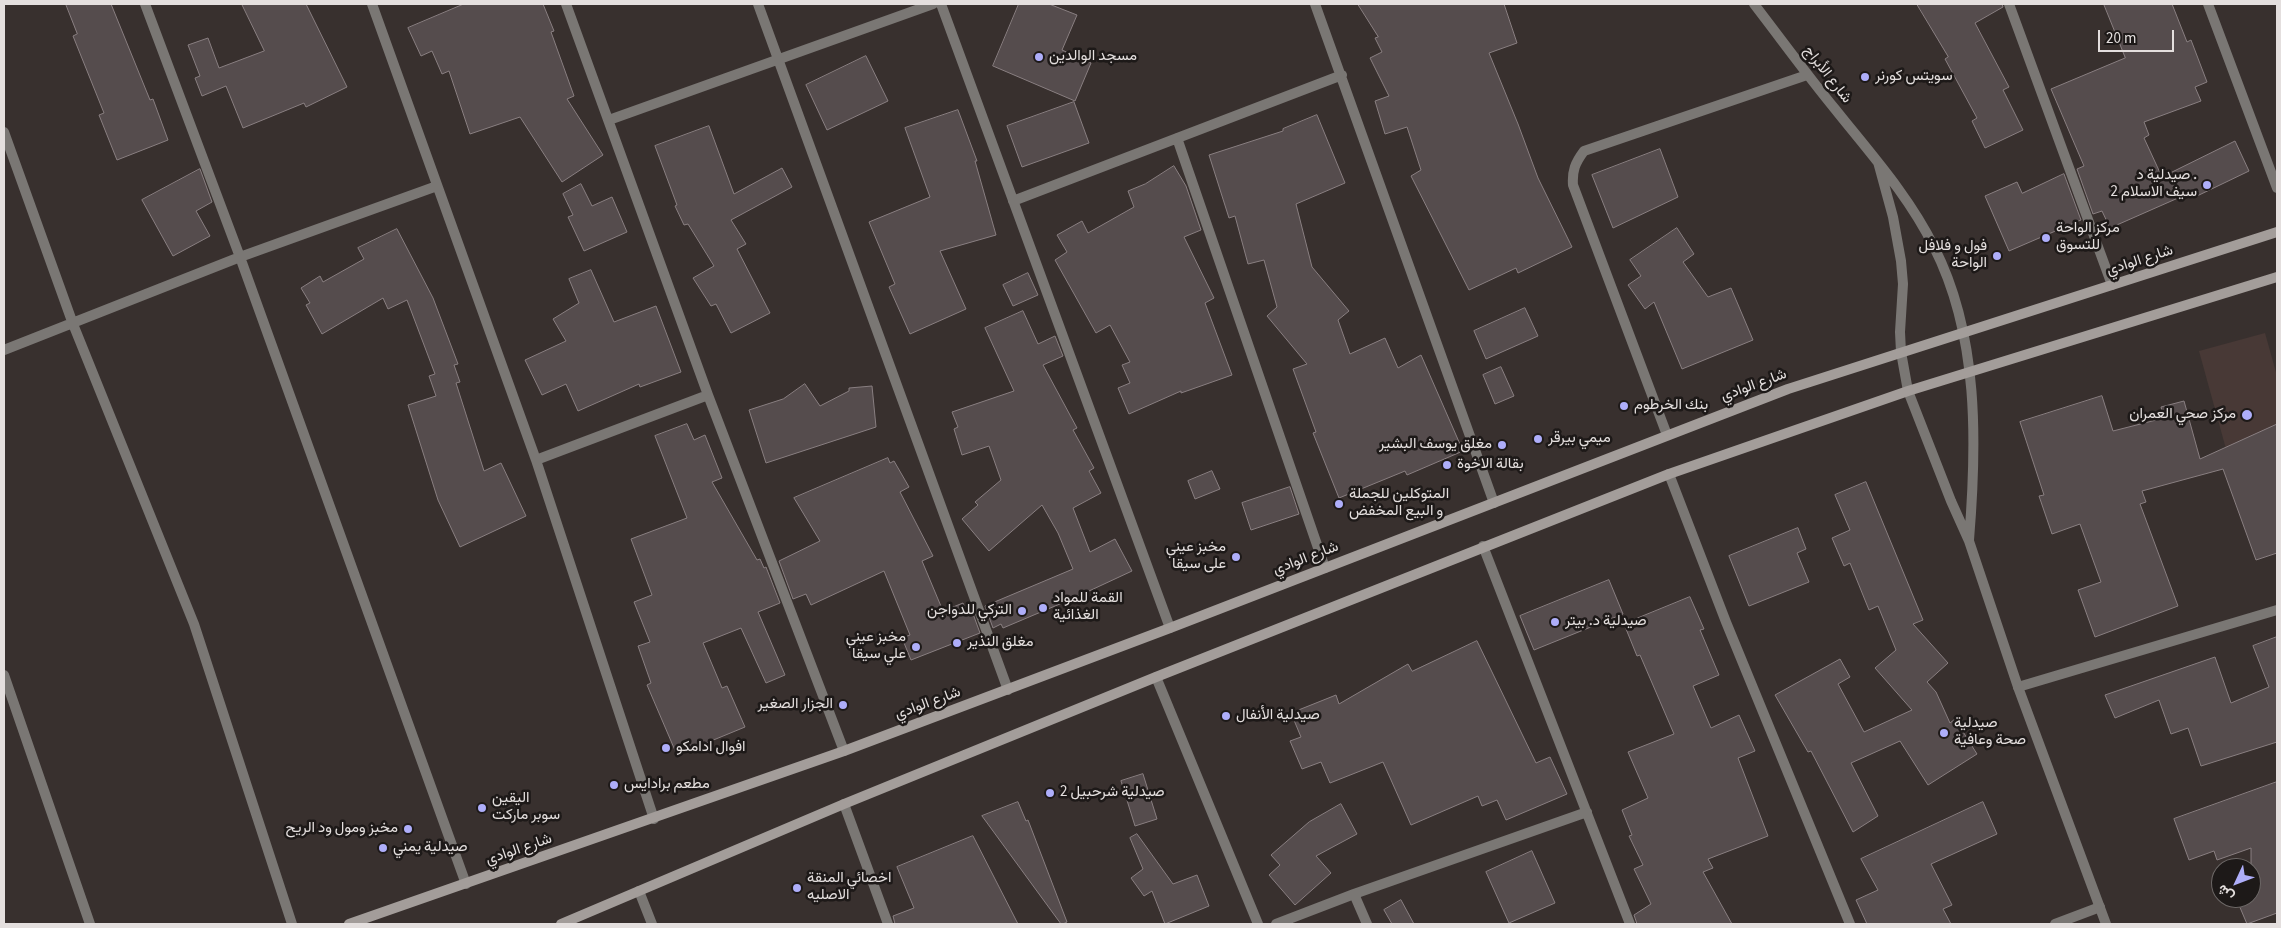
<!DOCTYPE html>
<html>
<head>
<meta charset="utf-8">
<style>
	body { margin:0 }
	#map { position:relative; width:2281px; height:928px; overflow:hidden; background:#38302e; font-family:"Source Sans 3",Vazirmatn,sans-serif }
	canvas { display:block }
	.frame { position:absolute; inset:0; border:5px solid #e4dfde; pointer-events:none }
	.north { position:absolute; left:2211px; top:858px; width:50px; height:50px; box-sizing:border-box; background:#1d1918; border:1px solid #6d6867; border-radius:50%; rotate:227deg; font-size:14px; font-weight:700; line-height:20px; text-align:center; color:#e4dfde }
	.north::after { content:''; display:block; margin:auto; width:18px; height:22px; background:#aeaefa; clip-path:polygon(50% 0,100% 100%,50% 72%,0 100%) }
	.scale { position:absolute; left:2098px; top:30px; width:76px; height:22px; box-sizing:border-box; border:2px solid #e4dfde; border-top:0; padding-left:6px; font-size:15px; line-height:18px; white-space:nowrap; color:#e4dfde; -webkit-text-stroke:4px #1d1918; paint-order:stroke }
</style>
</head>
<body>
<div id="map">
<canvas width="2281" height="928"></canvas>
<div class="frame"></div>
<div class="north">ش</div>
<div class="scale">20 m</div>
</div>
<script>
const c = document.querySelector('canvas').getContext('2d');
c.lineJoin = 'round';
function paint(path, color) { c.fillStyle = color; c.fill(path, 'evenodd'); }
function strokePath(path, color, width, dash) { c.strokeStyle = color; c.lineWidth = width; c.lineCap = dash ? 'butt' : 'round'; c.setLineDash(dash || []); c.stroke(path); }
function label(font, color, halo, rows, align = 'center') {
  c.font = font + ' "Source Sans 3",Vazirmatn,sans-serif'; c.lineWidth = 5; c.setLineDash([]); c.textBaseline = 'middle'; c.strokeStyle = halo; c.fillStyle = color; for (const [text, x, y, turn = 0] of rows) {
    c.save(); c.translate(x, y); c.rotate((+turn || 0) * Math.PI / 180); c.textAlign = isNaN(turn) ? turn : align; if (halo) c.strokeText(text, 0, 0); c.fillText(text, 0, 0); c.restore();
  }
}
const built = new Path2D(`
	M 2265,333 L 2277,376 L 2277,454 L 2231,467 L 2199,351 Z`);
const building = new Path2D(`
	M 66,4 L 111,4 L 150,100 L 153,99 L 168,140 L 117,160 L 99,115 L 104,113 L 73,36 L 77,34 Z
	M 242,4 L 306,4 L 347,87 L 306,107 L 304,103 L 243,128 L 226,86 L 202,96 L 195,78 L 200,76 L 188,45 L 208,38 L 219,68 L 264,51 Z
	M 464,4 L 543,4 L 554,31 L 551,32 L 574,96 L 567,99 L 603,155 L 562,182 L 520,117 L 470,134 L 449,71 L 442,74 L 432,51 L 421,56 L 408,28 Z
	M 1019,4 L 1049,4 L 1077,15 L 1062,50 L 1091,63 L 1075,101 L 993,66 Z
	M 1358,4 L 1504,4 L 1517,43 L 1489,53 L 1518,124 L 1538,178 L 1572,247 L 1518,273 L 1516,268 L 1469,290 L 1411,176 L 1421,170 L 1407,127 L 1385,134 L 1375,101 L 1389,96 L 1370,58 L 1382,52 L 1375,38 L 1378,37 Z
	M 1917,4 L 2002,4 L 2003,7 L 1975,23 L 2009,87 L 2003,90 L 2023,130 L 1985,148 L 1972,121 L 1977,118 L 1945,59 L 1948,57 Z
	M 2104,4 L 2172,4 L 2187,42 L 2191,40 L 2207,82 L 2195,87 L 2201,101 L 2144,122 L 2149,135 L 2144,138 L 2162,177 L 2235,141 L 2249,171 L 2197,196 L 2194,191 L 2110,228 L 2102,211 L 2093,214 L 2077,169 L 2084,166 L 2051,89 L 2125,58 Z
	M 866,56 L 888,101 L 827,130 L 806,85 Z
	M 1074,102 L 1089,143 L 1022,167 L 1007,126 Z
	M 958,110 L 977,161 L 975,161 L 996,235 L 940,251 L 966,309 L 910,334 L 889,287 L 895,284 L 869,222 L 930,197 L 905,128 Z
	M 1317,115 L 1345,183 L 1296,204 L 1312,267 L 1349,311 L 1338,320 L 1350,354 L 1385,338 L 1398,368 L 1421,355 L 1463,451 L 1407,475 L 1405,471 L 1339,498 L 1313,433 L 1316,432 L 1293,369 L 1307,364 L 1267,316 L 1277,307 L 1264,260 L 1248,264 L 1235,216 L 1229,218 L 1209,155 L 1283,131 L 1283,129 Z
	M 709,126 L 734,194 L 782,168 L 792,187 L 731,220 L 746,244 L 737,249 L 770,313 L 731,333 L 716,304 L 711,306 L 693,278 L 714,266 L 688,224 L 684,225 L 675,206 L 677,205 L 655,146 Z
	M 1660,149 L 1678,197 L 1613,228 L 1592,175 Z
	M 1174,166 L 1186,186 L 1201,230 L 1184,237 L 1214,298 L 1205,303 L 1232,375 L 1181,393 L 1181,391 L 1129,414 L 1118,388 L 1130,383 L 1122,365 L 1130,362 L 1110,325 L 1096,333 L 1055,260 L 1067,252 L 1057,235 L 1082,221 L 1088,233 L 1134,207 L 1128,191 L 1145,184 Z
	M 200,169 L 212,202 L 196,211 L 210,236 L 173,256 L 142,200 Z
	M 2064,174 L 2081,220 L 2009,251 L 1985,196 L 2017,182 L 2022,193 Z
	M 581,184 L 592,206 L 612,197 L 627,232 L 584,251 L 568,217 L 573,215 L 563,194 Z
	M 1677,228 L 1694,254 L 1683,262 L 1708,297 L 1731,288 L 1753,340 L 1682,369 L 1654,302 L 1645,309 L 1628,285 L 1641,276 L 1630,260 Z
	M 397,229 L 433,298 L 458,364 L 454,365 L 460,382 L 456,383 L 484,471 L 501,463 L 526,516 L 460,547 L 438,500 L 408,405 L 436,396 L 429,376 L 435,374 L 407,300 L 388,309 L 383,298 L 322,334 L 306,305 L 310,303 L 301,288 L 320,276 L 323,282 L 364,259 L 358,248 Z
	M 591,270 L 614,322 L 656,306 L 681,372 L 640,387 L 639,384 L 578,411 L 566,384 L 542,395 L 525,360 L 566,341 L 553,319 L 579,303 L 569,279 Z
	M 1028,273 L 1038,295 L 1013,306 L 1003,285 Z
	M 1525,308 L 1538,336 L 1486,359 L 1474,331 Z
	M 1023,311 L 1038,344 L 1055,336 L 1063,356 L 1043,365 L 1077,428 L 1073,430 L 1094,468 L 1089,471 L 1101,493 L 1073,508 L 1090,552 L 1115,539 L 1132,571 L 1074,598 L 1003,628 L 1001,624 L 993,628 L 985,606 L 1073,569 L 1058,533 L 1042,505 L 989,551 L 962,519 L 978,505 L 975,502 L 1001,480 L 989,446 L 962,455 L 954,429 L 958,427 L 952,412 L 1014,391 L 985,328 Z
	M 1501,367 L 1514,396 L 1495,404 L 1483,375 Z
	M 805,384 L 820,406 L 849,391 L 849,388 L 872,386 L 876,427 L 766,463 L 749,410 L 783,399 Z
	M 2102,396 L 2113,431 L 2164,418 L 2161,407 L 2184,401 L 2200,459 L 2277,424 L 2277,553 L 2256,560 L 2223,469 L 2142,491 L 2146,502 L 2140,504 L 2178,606 L 2095,637 L 2078,590 L 2101,582 L 2080,524 L 2052,534 L 2039,496 L 2044,495 L 2020,422 Z
	M 687,424 L 694,440 L 705,435 L 722,478 L 712,482 L 757,560 L 760,559 L 764,568 L 766,567 L 780,603 L 758,612 L 785,675 L 766,683 L 741,628 L 703,643 L 722,688 L 727,686 L 745,727 L 677,755 L 647,685 L 651,683 L 638,646 L 650,642 L 634,602 L 652,595 L 631,539 L 687,518 L 655,436 Z
	M 888,458 L 890,463 L 894,461 L 909,487 L 900,492 L 933,556 L 922,561 L 943,611 L 963,603 L 967,613 L 972,611 L 980,633 L 911,660 L 902,638 L 910,635 L 884,571 L 811,605 L 806,594 L 793,599 L 779,561 L 820,541 L 794,498 Z
	M 1212,471 L 1220,489 L 1195,499 L 1188,481 Z
	M 1866,482 L 1923,620 L 1913,624 L 1948,663 L 1927,682 L 1936,692 L 1950,723 L 1955,719 L 1977,754 L 1928,785 L 1900,741 L 1851,763 L 1878,816 L 1853,832 L 1811,751 L 1808,752 L 1775,695 L 1840,659 L 1850,677 L 1838,684 L 1864,732 L 1912,710 L 1875,668 L 1896,650 L 1878,606 L 1869,610 L 1850,563 L 1844,566 L 1832,538 L 1850,530 L 1835,495 Z
	M 1290,487 L 1299,514 L 1251,530 L 1242,503 Z
	M 1798,528 L 1806,549 L 1797,553 L 1809,582 L 1749,606 L 1729,556 Z
	M 1609,580 L 1623,614 L 1534,650 L 1520,616 Z
	M 1690,597 L 1704,629 L 1700,630 L 1719,675 L 1693,686 L 1711,728 L 1739,715 L 1755,751 L 1738,758 L 1768,836 L 1708,859 L 1713,868 L 1703,872 L 1732,924 L 1637,924 L 1634,915 L 1651,904 L 1634,869 L 1643,865 L 1629,836 L 1632,835 L 1622,810 L 1648,798 L 1628,752 L 1674,734 L 1640,655 L 1637,656 L 1624,624 Z
	M 2277,637 L 2277,742 L 2201,766 L 2188,728 L 2171,734 L 2159,700 L 2115,718 L 2105,695 L 2215,657 L 2231,703 L 2269,687 L 2253,646 Z
	M 1477,641 L 1536,763 L 1550,757 L 1567,794 L 1506,820 L 1497,800 L 1482,806 L 1478,796 L 1411,825 L 1383,762 L 1330,783 L 1321,762 L 1302,769 L 1290,741 L 1301,737 L 1291,713 L 1336,695 L 1339,704 L 1408,664 L 1412,671 Z
	M 1143,774 L 1157,819 L 1135,826 L 1121,781 Z
	M 2277,782 L 2277,913 L 2247,924 L 2236,898 L 2251,898 L 2251,848 L 2217,860 L 2214,851 L 2189,860 L 2174,819 Z
	M 1018,802 L 1026,821 L 1028,820 L 1067,922 L 1063,924 L 1061,924 L 982,816 Z
	M 1983,802 L 1997,834 L 1931,864 L 1952,905 L 1943,909 L 1951,924 L 1867,924 L 1856,900 L 1878,890 L 1861,859 Z
	M 1341,804 L 1357,834 L 1316,856 L 1331,873 L 1295,905 L 1269,875 L 1280,865 L 1271,855 L 1309,822 Z
	M 1137,834 L 1173,884 L 1197,875 L 1209,906 L 1165,924 L 1152,891 L 1144,896 L 1131,878 L 1143,869 L 1130,838 Z
	M 973,836 L 1018,924 L 895,924 L 893,916 L 914,908 L 897,867 Z
	M 1532,851 L 1555,903 L 1509,923 L 1486,872 Z
	M 1401,900 L 1414,924 L 1392,924 L 1384,910 Z`);
const minor = new Path2D(`
	M 145,4 L 240,257 L 466,884
	M 372,4 L 536,460 L 654,819
	M 566,4 L 708,395 L 844,751
	M 758,4 L 1008,690
	M 941,4 L 1170,628
	M 1315,4 L 1494,503
	M 2009,4 L 2112,285
	M 2208,4 L 2277,188
	M 609,120 L 933,4
	M 4,132 L 73,324 L 194,624 L 292,924
	M 1177,138 L 1325,568
	M 1013,201 L 1342,75
	M 4,350 L 240,257 L 437,186
	M 1667,435 L 1573,185 C 1572,171 1575,163 1584,151 L 1807,75
	M 536,460 L 708,395
	M 1669,474 L 1726,622 L 1850,924
	M 1483,546 L 1630,924
	M 4,675 L 90,924
	M 1156,677 L 1258,924
	M 2018,687 L 2277,610
	M 844,804 L 888,924
	M 639,891 L 652,924
	M 1354,894 L 1367,924
	M 1276,924 L 1354,894 L 1587,812
	M 2055,924 L 2100,907`);
const tertiary = new Path2D(`
	M 1754,4 C 1781,39 1807,75 1835,109 C 1870,153 1909,196 1934,247 C 1979,335 1977,443 1969,540
	M 1878,162 L 1893,217 L 1901,261 L 1903,284 L 1900,332 L 1901,352 L 1908,391 L 1951,501 L 1969,541 L 2018,687 L 2106,924`);
const secondary = new Path2D(`
	M 349,924 L 844,751 L 1170,628 L 1788,389 L 2277,232
	M 561,924 L 844,804 L 1156,677 L 1669,474 L 1908,391 L 2277,277`);
const markers = [
	[1039,57,5,"#aeaefa"],
	[1865,77,5,"#aeaefa"],
	[2207,185,5,"#aeaefa"],
	[2046,238,5,"#aeaefa"],
	[1997,256,5,"#aeaefa"],
	[1624,406,5,"#aeaefa"],
	[2247,415,6,"#aeaefa"],
	[1538,439,5,"#aeaefa"],
	[1502,445,5,"#aeaefa"],
	[1447,465,5,"#aeaefa"],
	[1339,504,5,"#aeaefa"],
	[1236,557,5,"#aeaefa"],
	[1043,608,5,"#aeaefa"],
	[1022,611,5,"#aeaefa"],
	[1555,622,5,"#aeaefa"],
	[957,643,5,"#aeaefa"],
	[916,647,5,"#aeaefa"],
	[843,705,5,"#aeaefa"],
	[1226,716,5,"#aeaefa"],
	[1944,733,5,"#aeaefa"],
	[666,748,5,"#aeaefa"],
	[614,785,5,"#aeaefa"],
	[1050,793,5,"#aeaefa"],
	[482,808,5,"#aeaefa"],
	[408,829,5,"#aeaefa"],
	[383,848,5,"#aeaefa"],
	[797,888,5,"#aeaefa"]
];
const poiNames = [
	["مسجد الوالدين",1049,57],
	["سويتس كورنر",1875,77],
	["صيدلية د .",2197,176,"right"],
	["سيف الاسلام 2",2197,193,"right"],
	["مركز الواحة",2056,229],
	["للتسوق",2056,246],
	["فول و فلافل",1987,247,"right"],
	["الواحة",1987,264,"right"],
	["بنك الخرطوم",1634,406],
	["مركز صحي العمران",2236,415,"right"],
	["ميمي بيرقر",1548,439],
	["مغلق يوسف البشير",1492,445,"right"],
	["بقالة الاخوة",1457,465],
	["المتوكلين للجملة",1349,495],
	["و البيع المخفض",1349,512],
	["مخبز عيني",1226,548,"right"],
	["على سيقا",1226,565,"right"],
	["القمة للمواد",1053,599],
	["الغذائية",1053,616],
	["التركي للدواجن",1012,611,"right"],
	["صيدلية د. بيتر",1565,622],
	["مخبز عيني",906,638,"right"],
	["علي سيقا",906,655,"right"],
	["مغلق النذير",967,643],
	["الجزار الصغير",833,705,"right"],
	["صيدلية الأنفال",1236,716],
	["صيدلية",1954,724],
	["صحة وعافية",1954,741],
	["افوال ادامكو",676,748],
	["مطعم برادايس",624,785],
	["صيدلية شرحبيل 2",1060,793],
	["اليقين",492,799],
	["سوبر ماركت",492,816],
	["مخبز ومول ود الريح",398,829,"right"],
	["صيدلية يمني",393,848],
	["اخصائي المنقة",807,879],
	["الاصليه",807,896]
];
const streetNames = [
	["شارع الأبراج",1827,75,52],
	["شارع الوادي",2140,261,-18],
	["شارع الوادي",1754,386,-20],
	["شارع الوادي",1306,559,-21],
	["شارع الوادي",928,704,-20],
	["شارع الوادي",519,850,-19]
];
paint(built, '#483936');
paint(building, '#554c4d');
strokePath(building, '#897f81', 1);
strokePath(minor, '#7a7774', 10);
strokePath(tertiary, '#7a7774', 10);
strokePath(secondary, '#a39d9a', 10);
for (const [x, y, r, color] of markers) { const dot = new Path2D(); dot.arc(x, y, r, 0, 2 * Math.PI); c.fillStyle = color; c.fill(dot); strokePath(dot, '#1d1918', 2); }
label('15px', '#e4dfde', '#1d1918', poiNames, 'left');
label('15px', '#e4dfde', '#1d1918', streetNames);
</script>
</body>
</html>
